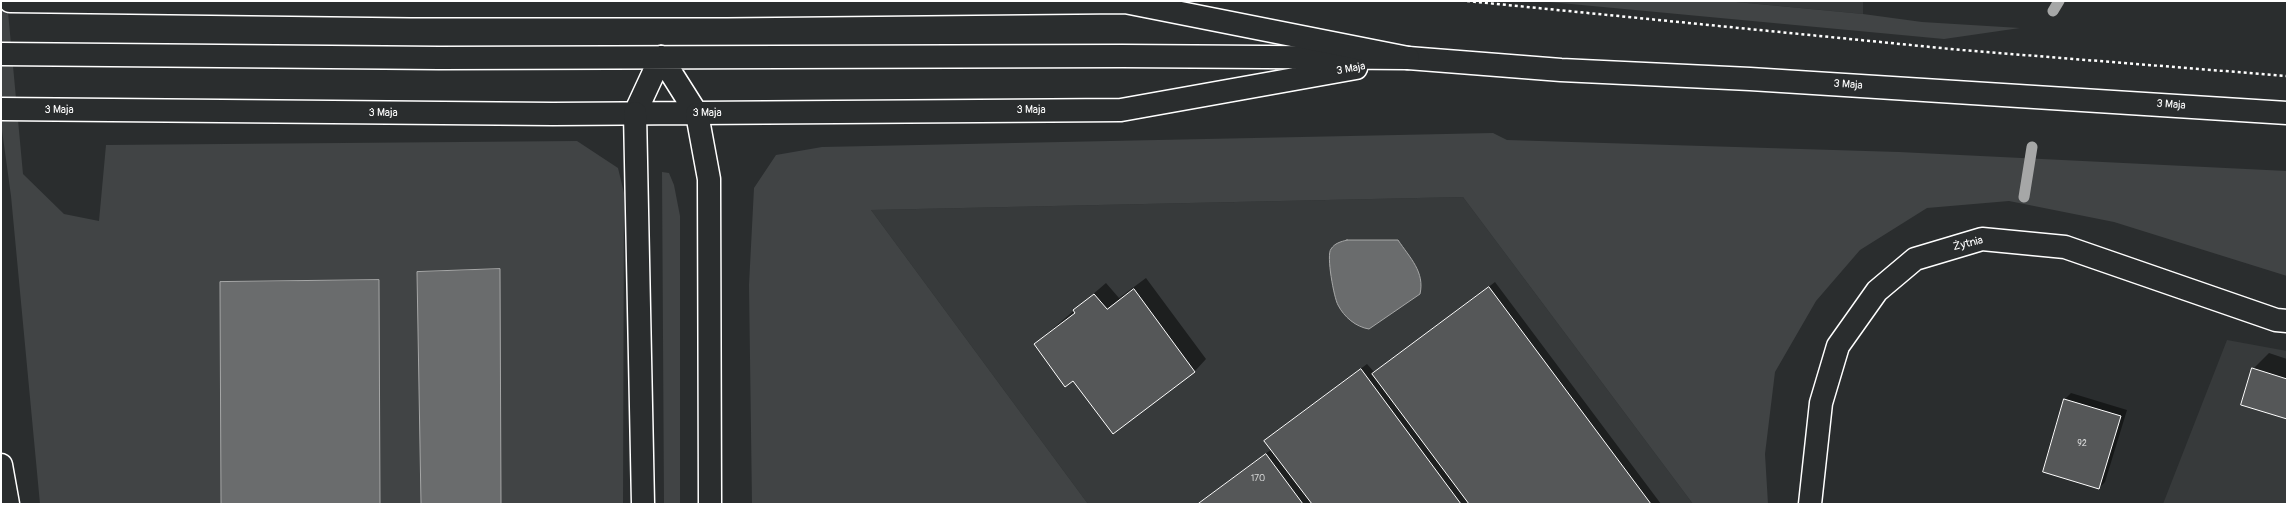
<!DOCTYPE html>
<html>
<head>
<meta charset="utf-8">
<style>
	body { margin:0 }
	#map { position:relative; width:2288px; height:505px; overflow:hidden; background:#2a2d2e; font-family:Pangolin,sans-serif }
	canvas { display:block }
	.frame { position:absolute; inset:0; border:2px solid #fff; pointer-events:none }
</style>
</head>
<body>
<div id="map">
<canvas width="2288" height="505"></canvas>
<div class="frame"></div>
</div>
<script>
const c = document.querySelector('canvas').getContext('2d');
c.lineJoin = 'round';
function paint(path, color) { c.fillStyle = color; c.fill(path, 'evenodd'); }
function strokePath(path, color, width, dash) { c.strokeStyle = color; c.lineWidth = width; c.lineCap = dash ? 'butt' : 'round'; c.setLineDash(dash || []); c.stroke(path); }
function label(font, color, halo, rows, align = 'center') {
  c.font = font + ' Pangolin,sans-serif'; c.lineWidth = 4; c.setLineDash([]); c.textBaseline = 'middle'; c.strokeStyle = halo; c.fillStyle = color; for (const [text, x, y, turn = 0] of rows) {
    c.save(); c.translate(x, y); c.rotate((+turn || 0) * Math.PI / 180); c.textAlign = isNaN(turn) ? turn : align; if (halo) c.strokeText(text, 0, 0); c.fillText(text, 0, 0); c.restore();
  }
}
const built = new Path2D(`
	M 1726,1 L 1863,1 L 1863,14 Z
	M 1463,197 L 1693,504 L 1088,504 L 871,210 Z
	M 2227,340 L 2287,351 L 2287,504 L 2163,504 Z`);
const green = new Path2D(`
	M 1,1 L 7,1 L 23,174 L 64,214 L 99,221 L 106,145 L 577,141 L 618,168 L 624,193 L 623,504 L 501,504 L 499,269 L 417,273 L 421,504 L 380,504 L 378,280 L 220,282 L 221,504 L 40,504 L 11,196 L 1,123 Z
	M 1539,1 L 1726,1 L 1863,14 L 1922,22 L 2020,28 L 1944,39 Z
	M 1493,133 L 1507,140 L 1899,152 L 2287,171 L 2287,276 L 2114,222 L 2009,201 L 1927,208 L 1860,250 L 1816,301 L 1775,372 L 1765,454 L 1768,504 L 1693,504 L 1463,197 L 871,210 L 1088,504 L 752,504 L 749,285 L 754,188 L 776,155 L 822,147 Z
	M 662,172 L 669,173 L 674,185 L 680,216 L 680,504 L 664,504 Z`);
const water = new Path2D(`
	M 1347,240 L 1398,240 C 1410,258 1425,272 1420,294 L 1369,329 C 1356,327 1344,317 1338,305 C 1334,298 1326,255 1331,249 C 1335,243 1340,242 1347,240 Z
	M 500,269 L 501,504 L 421,504 L 417,272 Z
	M 379,280 L 380,504 L 221,504 L 220,282 Z`);
const shadow = new Path2D(`
	M 1146,278 L 1206,359 L 1195,371 L 1113,433 L 1073,379 L 1035,344 L 1106,283 L 1119,298 Z
	M 1495,282 L 1661,504 L 1197,504 L 1272,449 L 1266,441 L 1272,435 L 1367,364 L 1375,373 Z
	M 2269,353 L 2287,359 L 2287,418 L 2253,369 Z
	M 2071,393 L 2127,410 L 2105,482 L 2099,488 L 2065,399 Z`);
const stream = new Path2D(`
	M 2053,11 L 2059,1
	M 2024,197 L 2032,147`);
const building = new Path2D(`
	M 1489,287 L 1651,504 L 1469,504 L 1372,374 Z
	M 1134,289 L 1195,372 L 1113,434 L 1073,381 L 1065,387 L 1034,344 L 1075,313 L 1073,310 L 1094,294 L 1107,309 Z
	M 2252,368 L 2287,379 L 2287,419 L 2241,405 Z
	M 1361,369 L 1461,504 L 1312,504 L 1264,441 Z
	M 2064,399 L 2121,416 L 2099,489 L 2043,472 Z
	M 1266,454 L 1303,504 L 1198,504 Z`);
const path = new Path2D(`
	M 1467,1 L 1961,50 L 2287,76`);
const minor = new Path2D(`
	M 1810,504 L 1821,403 L 1838,346 L 1877,291 L 1915,259 L 1982,239 L 2065,247 L 2276,320 L 2287,321`);
const major = new Path2D(`
	M 1,54 L 439,58 L 1122,56 L 1408,58 L 1561,70 L 1750,79 L 2287,113
	M 661,57 L 697,114
	M 1,109 L 553,114 L 1121,110 L 1356,68
	M 635,113 L 661,57`);
const highway = new Path2D(`
	M 10,1 L 411,6 L 727,6 L 1125,2 L 1408,58
	M 635,113 L 643,504
	M 697,114 L 709,179 L 710,504
	M 1,465 L 8,504`);
const numberNames = [
	["92",2082,444],
	["170",1258,479]
];
const streetNames = [
	["3 Maja",1351,69,-10],
	["3 Maja",1848,85,4],
	["3 Maja",2171,105,4],
	["3 Maja",59,110],
	["3 Maja",1031,110],
	["3 Maja",383,113],
	["3 Maja",707,113],
	["Żytnia",1968,244,-14]
];
paint(built, '#373a3b');
paint(green, '#414445');
paint(water, '#6a6c6d');
strokePath(water, '#a6a7a7', 1);
paint(shadow, '#0007');
strokePath(stream, '#a6a7a7', 11);
paint(building, '#555758');
strokePath(building, '#fff', 1);
strokePath(minor, '#fff', 25);
strokePath(major, '#fff', 25);
strokePath(highway, '#fff', 25);
strokePath(path, '#fff', 2.5, [3, 3]);
strokePath(minor, '#2a2d2e', 22);
strokePath(major, '#2a2d2e', 22);
strokePath(highway, '#2a2d2e', 22);
label('9px', '#d4d5d5', null, numberNames);
label('11px', '#fff', '#2a2d2e', streetNames);
</script>
</body>
</html>
